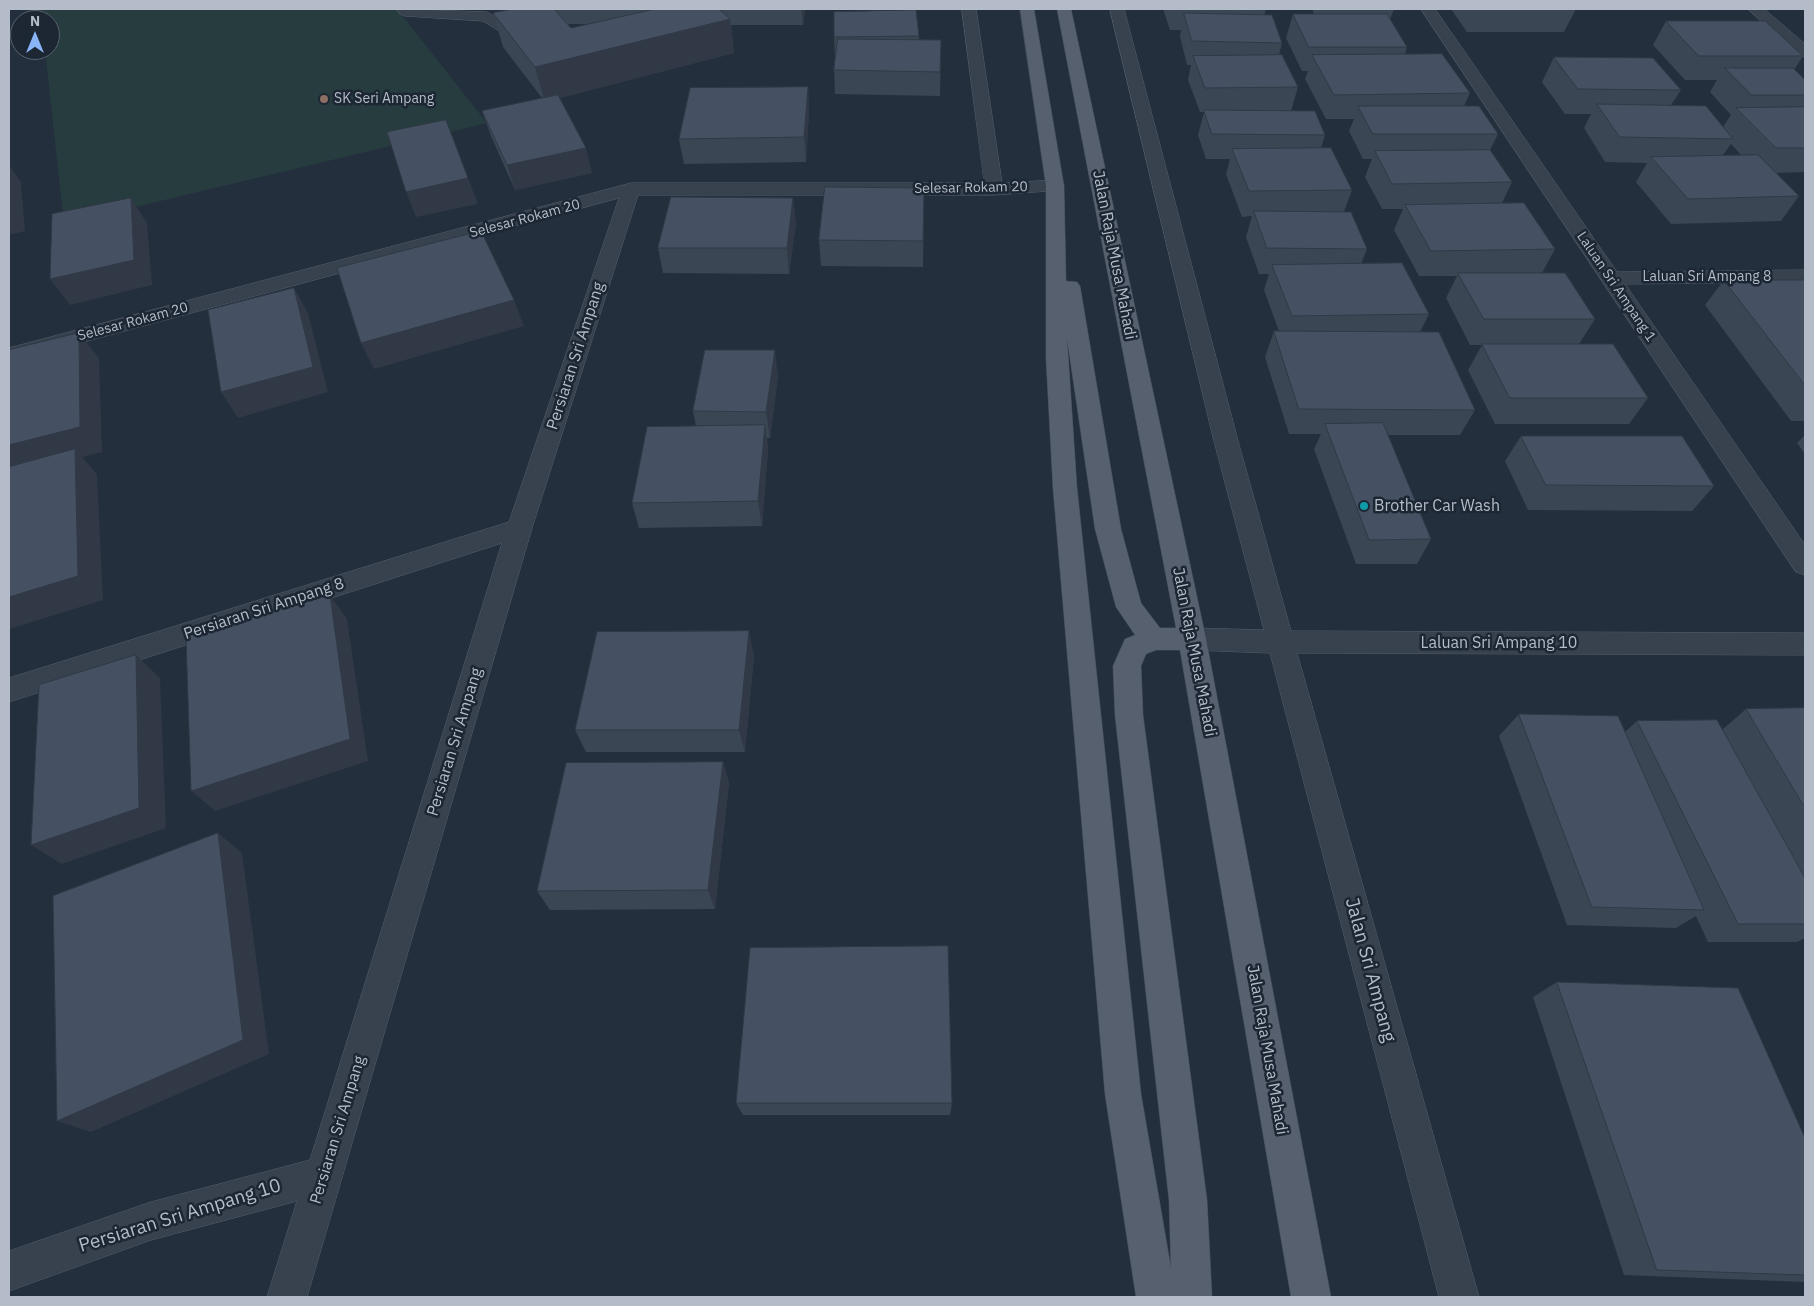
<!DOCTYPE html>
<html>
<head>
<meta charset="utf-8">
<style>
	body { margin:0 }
	#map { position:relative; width:1814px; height:1306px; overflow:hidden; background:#242f3e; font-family:"IBM Plex Sans",sans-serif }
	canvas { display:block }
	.frame { position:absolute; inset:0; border:10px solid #b4bcc9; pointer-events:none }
	.north { position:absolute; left:10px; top:10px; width:50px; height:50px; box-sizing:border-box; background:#1d2633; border:1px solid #59626f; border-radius:50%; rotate:0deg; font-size:14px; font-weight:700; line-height:20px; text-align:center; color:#b4bcc9 }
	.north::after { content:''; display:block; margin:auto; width:18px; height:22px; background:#8ab4f8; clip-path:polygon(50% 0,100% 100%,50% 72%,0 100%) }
</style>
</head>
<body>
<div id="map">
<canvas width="1814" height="1306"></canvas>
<div class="frame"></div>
<div class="north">N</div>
</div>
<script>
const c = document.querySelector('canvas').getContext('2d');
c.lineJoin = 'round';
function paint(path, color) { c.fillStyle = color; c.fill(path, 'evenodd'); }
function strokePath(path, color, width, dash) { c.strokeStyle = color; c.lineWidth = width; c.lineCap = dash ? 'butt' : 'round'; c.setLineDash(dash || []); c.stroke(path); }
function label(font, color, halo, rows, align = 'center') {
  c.font = font + ' "IBM Plex Sans",sans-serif'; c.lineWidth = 5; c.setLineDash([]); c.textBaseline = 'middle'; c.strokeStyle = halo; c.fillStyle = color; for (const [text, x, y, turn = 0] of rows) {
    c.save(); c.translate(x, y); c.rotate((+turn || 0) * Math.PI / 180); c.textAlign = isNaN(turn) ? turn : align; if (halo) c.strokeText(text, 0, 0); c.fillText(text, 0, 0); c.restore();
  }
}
const green = new Path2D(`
	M 40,9 L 397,9 L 487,123 L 64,224 L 45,50 L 50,50 L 50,20 L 41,20 Z`);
const minor = new Path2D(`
	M 397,9 L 487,12 L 512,27 L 529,27 L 537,32 L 529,37 L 509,37 L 483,21 L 405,16 L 400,14 Z
	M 962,9 L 976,9 L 1002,183 L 1055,180 L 1062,182 L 1064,186 L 1062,190 L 994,195 L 638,195 L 532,528 L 307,1297 L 267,1297 L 297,1201 L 151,1240 L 9,1291 L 9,1251 L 151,1202 L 310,1160 L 502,543 L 9,702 L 9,678 L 509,522 L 619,198 L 9,362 L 9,348 L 631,183 L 984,183 Z
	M 1110,9 L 1124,9 L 1238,441 L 1291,631 L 1805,633 L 1805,655 L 1297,653 L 1479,1297 L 1439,1297 L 1270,653 L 1192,650 L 1182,647 L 1178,639 L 1182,631 L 1192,628 L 1264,630 L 1214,441 Z
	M 1421,9 L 1435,9 L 1617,272 L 1805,270 L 1805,282 L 1625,284 L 1805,545 L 1805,575 L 1796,572 Z
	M 1748,9 L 1764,9 L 1805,44 L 1805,57 L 1799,55 Z`);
const major = new Path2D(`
	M 1020,9 L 1034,9 L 1064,186 L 1066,281 L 1077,282 L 1080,286 L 1121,529 L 1141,603 L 1160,628 L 1176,628 L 1057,9 L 1071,9 L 1206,639 L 1331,1297 L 1291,1297 L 1180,650 L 1156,650 L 1146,654 L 1141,666 L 1143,715 L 1207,1200 L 1212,1297 L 1136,1297 L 1105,1094 L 1053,488 L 1046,358 L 1046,186 ZM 1067,338 L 1095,529 L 1116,607 L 1135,635 L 1125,639 L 1113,666 L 1115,715 L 1169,1200 L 1171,1268 L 1141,1094 L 1077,488 Z`);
const wall = new Path2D(`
	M 513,9 L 805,9 L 803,25 L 731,25 L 734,53 L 559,98 L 592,173 L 515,190 L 491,136 L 482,111 L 542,98 L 503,47 L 493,13 ZM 568,24 L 589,24 L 571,28 Z
	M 1163,9 L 1266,9 L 1264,15 L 1282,43 L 1279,55 L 1298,87 L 1291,111 L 1325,135 L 1321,148 L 1352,190 L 1344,212 L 1367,249 L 1361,264 L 1429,314 L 1420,332 L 1475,410 L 1460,435 L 1388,435 L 1431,539 L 1417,564 L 1356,564 L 1314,449 L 1321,434 L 1289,434 L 1265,357 L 1274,331 L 1279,331 L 1264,290 L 1269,274 L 1259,274 L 1246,237 L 1252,216 L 1242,217 L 1226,174 L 1230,159 L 1206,159 L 1198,135 L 1204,112 L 1200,112 L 1188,80 L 1191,65 L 1187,65 L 1180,37 L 1181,30 L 1170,30 Z
	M 1312,9 L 1394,9 L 1390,19 L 1407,47 L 1405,54 L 1470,93 L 1464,106 L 1498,134 L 1490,150 L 1512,182 L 1502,203 L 1555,249 L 1542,273 L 1595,319 L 1579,344 L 1648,398 L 1629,424 L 1495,424 L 1468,370 L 1482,345 L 1470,345 L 1446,298 L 1457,276 L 1419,276 L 1394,230 L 1403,209 L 1382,209 L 1365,177 L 1372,159 L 1363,159 L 1349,131 L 1354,119 L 1326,119 L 1305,79 L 1308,71 L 1302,71 L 1286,38 L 1293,14 L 1314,14 Z
	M 1451,9 L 1576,9 L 1564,32 L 1467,32 Z
	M 1666,21 L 1803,56 L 1794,70 L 1805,80 L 1805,172 L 1776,173 L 1799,196 L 1781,221 L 1671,224 L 1636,182 L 1647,163 L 1605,162 L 1584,128 L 1591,114 L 1565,114 L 1542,82 L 1554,57 L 1681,90 L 1671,105 L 1723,127 L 1731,115 L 1710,92 L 1717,80 L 1685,80 L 1653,45 ZM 1731,144 L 1741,155 L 1723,155 Z
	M 919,36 L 919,40 L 941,40 L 940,96 L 835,94 L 834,70 L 835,61 L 834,37 Z
	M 808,87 L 809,111 L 806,162 L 684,164 L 679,139 Z
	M 924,188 L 923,267 L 821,266 L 819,240 Z
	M 796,223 L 789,274 L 663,273 L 658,248 Z
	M 1724,280 L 1805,280 L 1805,421 L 1791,421 L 1705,305 Z
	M 778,376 L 770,438 L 767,438 L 768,450 L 762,526 L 639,528 L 632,503 L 696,426 L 693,411 Z
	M 1805,435 L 1805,454 L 1797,443 Z
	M 1521,436 L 1714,486 L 1692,511 L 1528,510 L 1505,461 Z
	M 754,655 L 745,752 L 586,752 L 575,730 Z
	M 1805,708 L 1805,938 L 1797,942 L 1708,942 L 1696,916 L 1676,928 L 1567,925 L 1499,736 L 1519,714 L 1625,732 L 1637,721 L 1722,730 L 1746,709 Z
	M 723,762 L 729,783 L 715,909 L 550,910 L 537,891 Z
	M 1557,982 L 1805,1138 L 1805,1282 L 1624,1275 L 1533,997 Z
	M 736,1103 L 952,1103 L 950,1115 L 743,1115 Z`);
const shadedWall = new Path2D(`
	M 801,9 L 805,9 L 803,25 Z
	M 730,19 L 734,53 L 545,102 L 535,67 Z
	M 808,87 L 809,111 L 806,162 L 804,137 Z
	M 586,148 L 592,173 L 515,190 L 507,165 Z
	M 9,165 L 21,182 L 25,231 L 9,235 Z
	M 468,178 L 478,204 L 416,217 L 406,192 Z
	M 131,198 L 147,223 L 152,285 L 70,305 L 50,279 Z
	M 793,198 L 796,223 L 789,274 L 787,248 Z
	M 294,288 L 308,313 L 328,392 L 238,418 L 221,392 Z
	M 514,300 L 524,326 L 374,369 L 361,343 Z
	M 79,333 L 99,358 L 102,452 L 82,457 L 97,474 L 103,600 L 9,629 L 9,445 Z
	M 775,350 L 778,376 L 770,438 L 766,412 Z
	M 765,425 L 768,450 L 762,526 L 758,501 Z
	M 330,595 L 347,619 L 368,761 L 215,811 L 191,791 Z
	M 749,631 L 754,655 L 745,752 L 739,730 Z
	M 136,655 L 160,678 L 166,828 L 62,864 L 31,845 Z
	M 723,762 L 729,783 L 715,909 L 708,890 Z
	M 218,833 L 242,853 L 269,1054 L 91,1132 L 57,1121 Z`);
const building = new Path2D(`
	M 513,9 L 554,9 L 571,28 L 655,9 L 719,9 L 730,19 L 535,67 L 493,13 Z
	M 916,10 L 919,36 L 834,37 L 834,12 Z
	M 1184,13 L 1272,15 L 1282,43 L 1192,41 Z
	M 1293,14 L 1387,14 L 1407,47 L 1309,47 Z
	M 1666,21 L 1765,21 L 1803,56 L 1699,56 Z
	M 838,39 L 941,40 L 940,72 L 834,70 Z
	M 1442,54 L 1470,93 L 1334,95 L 1312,55 Z
	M 1282,55 L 1298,87 L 1205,88 L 1193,56 Z
	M 1554,57 L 1653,58 L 1681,90 L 1578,89 Z
	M 1725,68 L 1793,68 L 1805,80 L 1805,95 L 1752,95 Z
	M 808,87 L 804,137 L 679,139 L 690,88 Z
	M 558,95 L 586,148 L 507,165 L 482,111 Z
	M 1597,104 L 1706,106 L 1733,139 L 1620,137 Z
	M 1358,106 L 1479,106 L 1498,134 L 1373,134 Z
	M 1805,107 L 1805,148 L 1776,148 L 1736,108 Z
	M 1204,110 L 1315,111 L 1325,135 L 1212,134 Z
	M 446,120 L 468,178 L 406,192 L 387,132 Z
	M 1331,148 L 1352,190 L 1249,191 L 1232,149 Z
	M 1490,150 L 1512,182 L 1392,184 L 1375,151 Z
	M 1758,155 L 1799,196 L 1688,199 L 1651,157 Z
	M 825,187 L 924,188 L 923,241 L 819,240 Z
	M 671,197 L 793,198 L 787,248 L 658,248 Z
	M 131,198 L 134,260 L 50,279 L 52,214 Z
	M 1524,203 L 1555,249 L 1431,251 L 1405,205 Z
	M 1254,211 L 1351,212 L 1367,249 L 1267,248 Z
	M 481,231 L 514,300 L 361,343 L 337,268 Z
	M 1402,263 L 1429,314 L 1292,316 L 1272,265 Z
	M 1458,273 L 1565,273 L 1595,319 L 1484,319 Z
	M 1724,280 L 1805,280 L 1805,385 Z
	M 294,288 L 313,367 L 221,392 L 208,310 Z
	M 1274,331 L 1439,332 L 1475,410 L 1299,409 Z
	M 79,333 L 80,427 L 9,445 L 9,350 Z
	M 1482,344 L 1613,344 L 1648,398 L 1510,398 Z
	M 705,350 L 775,350 L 766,412 L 693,411 Z
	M 1383,423 L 1431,539 L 1369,540 L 1325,424 Z
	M 765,425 L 758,501 L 632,503 L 647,427 Z
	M 1521,436 L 1682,436 L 1714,486 L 1546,485 Z
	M 75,449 L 78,576 L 9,597 L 9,467 Z
	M 330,595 L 350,739 L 191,791 L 186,637 Z
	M 749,631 L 739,730 L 575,730 L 597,632 Z
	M 136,655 L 139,808 L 31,845 L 39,685 Z
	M 1805,708 L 1805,808 L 1746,709 Z
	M 1519,714 L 1618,716 L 1704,910 L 1592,907 Z
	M 1717,720 L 1805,878 L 1805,924 L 1738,924 L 1637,721 Z
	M 723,762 L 708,890 L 537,891 L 566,763 Z
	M 218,833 L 243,1040 L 57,1121 L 53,896 Z
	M 948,946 L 952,1103 L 736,1103 L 750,948 Z
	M 1557,982 L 1738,988 L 1805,1138 L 1805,1275 L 1657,1270 Z`);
const markers = [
	[324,99,5,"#8d6e63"],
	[1364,506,5,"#0f9aa8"]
];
const farPoinames = [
	["SK Seri Ampang",334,99]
];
const farStreetnames = [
	["Selesar Rokam 20",971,188,-1],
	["Selesar Rokam 20",525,219,-15],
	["Laluan Sri Ampang 8",1707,277],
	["Laluan Sri Ampang 1",1616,287,56],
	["Selesar Rokam 20",133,322,-15]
];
const streetNames = [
	["Jalan Raja Musa Mahadi",1114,255,79],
	["Persiaran Sri Ampang",576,356,-72],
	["Persiaran Sri Ampang 8",264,609,-18],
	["Laluan Sri Ampang 10",1499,643],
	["Jalan Raja Musa Mahadi",1194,652,79],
	["Persiaran Sri Ampang",455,742,-73],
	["Jalan Raja Musa Mahadi",1267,1050,80],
	["Persiaran Sri Ampang",338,1130,-73]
];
const poiNames = [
	["Brother Car Wash",1374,506]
];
const nearStreetnames = [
	["Jalan Sri Ampang",1370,970,75],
	["Persiaran Sri Ampang 10",180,1216,-17]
];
paint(green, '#263c3f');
strokePath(minor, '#565f6c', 1);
strokePath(major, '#414a57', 1);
paint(minor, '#38414e');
paint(major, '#56606e');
paint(wall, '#3b4654');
paint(shadedWall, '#303945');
paint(building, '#455162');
strokePath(building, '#303945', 1);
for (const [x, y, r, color] of markers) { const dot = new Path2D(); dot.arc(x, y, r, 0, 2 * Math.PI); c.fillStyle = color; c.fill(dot); strokePath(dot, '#1d2633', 2); }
label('14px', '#b4bcc9', '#1d2633', farPoinames, 'left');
label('14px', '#b4bcc9', '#1d2633', farStreetnames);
label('16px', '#b4bcc9', '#1d2633', streetNames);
label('16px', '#b4bcc9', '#1d2633', poiNames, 'left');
label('19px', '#b4bcc9', '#1d2633', nearStreetnames);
</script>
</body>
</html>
